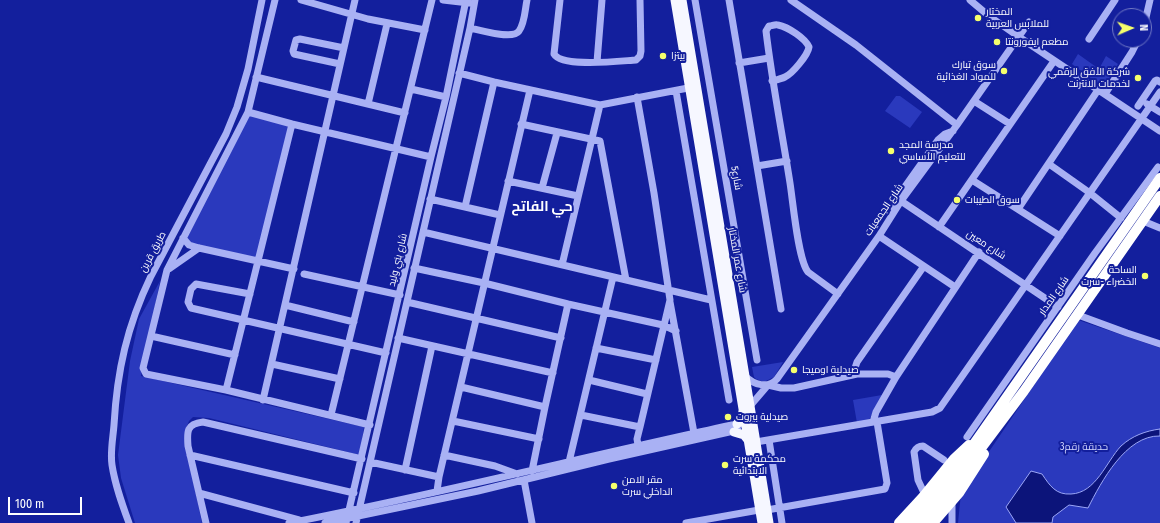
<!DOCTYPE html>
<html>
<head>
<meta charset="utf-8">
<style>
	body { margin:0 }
	#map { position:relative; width:1160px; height:523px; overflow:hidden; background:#131f9d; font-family:"Fira Sans Condensed",sans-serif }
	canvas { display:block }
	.north { position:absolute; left:1112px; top:8px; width:40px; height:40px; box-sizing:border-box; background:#131f9d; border:1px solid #7179c4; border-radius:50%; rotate:88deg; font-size:11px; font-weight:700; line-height:16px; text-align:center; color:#fff }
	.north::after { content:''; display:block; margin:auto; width:14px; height:18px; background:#f6ff6c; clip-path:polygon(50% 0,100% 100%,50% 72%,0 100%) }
	.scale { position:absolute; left:8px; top:497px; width:74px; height:18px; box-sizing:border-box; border:2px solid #fff; border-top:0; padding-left:5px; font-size:12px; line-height:14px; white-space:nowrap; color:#fff; -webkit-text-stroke:3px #131f9d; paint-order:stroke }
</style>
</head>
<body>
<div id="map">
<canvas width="1160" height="523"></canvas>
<div class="north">N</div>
<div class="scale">100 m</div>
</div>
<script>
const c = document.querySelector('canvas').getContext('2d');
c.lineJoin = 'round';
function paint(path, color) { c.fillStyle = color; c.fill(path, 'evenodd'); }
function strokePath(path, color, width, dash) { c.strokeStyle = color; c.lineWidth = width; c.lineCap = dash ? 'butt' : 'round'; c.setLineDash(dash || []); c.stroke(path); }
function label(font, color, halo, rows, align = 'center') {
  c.font = font + ' "Fira Sans Condensed",Cairo,sans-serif'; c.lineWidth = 4; c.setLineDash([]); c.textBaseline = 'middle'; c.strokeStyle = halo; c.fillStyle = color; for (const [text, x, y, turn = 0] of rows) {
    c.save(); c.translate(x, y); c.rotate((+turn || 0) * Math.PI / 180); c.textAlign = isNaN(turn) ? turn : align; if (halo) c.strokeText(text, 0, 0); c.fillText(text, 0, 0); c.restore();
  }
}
const green = new Path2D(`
	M 1078,54 L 1099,69 L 1106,56 L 1118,64 L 1106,83 L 1100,85 L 1072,64 Z
	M 896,96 L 900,96 L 922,112 L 910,128 L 885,111 Z
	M 247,112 L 292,124 L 260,261 L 189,244 L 186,236 Z
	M 160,281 L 141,376 L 364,427 L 360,455 L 209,418 L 193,417 L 189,421 L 185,431 L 186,446 L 202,523 L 135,523 L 121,478 L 118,455 L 130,361 L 139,319 Z
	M 1078,320 L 1160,348 L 1160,523 L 958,523 L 961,493 Z
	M 783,362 L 774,377 L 764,382 L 756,379 L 754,377 L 752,367 Z
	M 882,395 L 869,420 L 857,423 L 853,400 Z`);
const water = new Path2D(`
	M 1160,429 L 1160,436 C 1126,435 1101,482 1088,508 L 1069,505 L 1053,517 L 1052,523 L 1016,523 L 1006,507 L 1031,471 L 1042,474 C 1050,486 1056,495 1071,494 C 1096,493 1106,462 1121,446 C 1132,436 1145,431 1160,429 Z`);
const minor = new Path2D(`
	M 275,0 L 248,112 L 167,270 L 143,368 L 146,374 L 226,390 L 370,425
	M 301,0 L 368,19 L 425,30
	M 443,0 L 469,3
	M 560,0 L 554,54 C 562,68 620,61 636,60 L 640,56 L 641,51 L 640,0
	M 695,0 L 757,360
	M 729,0 L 781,309
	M 791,0 L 856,45 L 957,125
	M 970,0 L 989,16 L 1019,37 L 1160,131
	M 1144,26 L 1150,0
	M 470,28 C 479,30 513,40 519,31 C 525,23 525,9 527,0
	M 1089,39 L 1115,0
	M 597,62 L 602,0
	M 739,63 L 769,58
	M 340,64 L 294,54 L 293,51 L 296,40 L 300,39 L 344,48
	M 459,73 L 494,82 L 600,105 L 688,88
	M 256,77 L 405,113
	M 772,81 C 776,80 781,79 785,77 C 792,74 808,55 809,47 C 805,38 788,27 778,25 C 775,24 772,26 769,26 L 766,31 C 772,82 782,132 790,183 C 793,202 798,260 808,272 L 838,294
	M 411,89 L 446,97
	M 676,91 L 729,400
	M 1105,94 L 1132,52 L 1138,40
	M 637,97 L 654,193 L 670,300 L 640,427 L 637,439 L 638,445
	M 974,101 L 1010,124
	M 368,104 L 387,24
	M 1147,104 L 1160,112
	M 1138,106 L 1155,81 L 1157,80 L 1160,82
	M 248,112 L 292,124 L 431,157
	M 521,124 L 600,141 L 626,280
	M 1049,164 L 1090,193 L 1121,218
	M 757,166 L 787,161
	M 972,180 L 1060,236
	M 508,181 L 578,196
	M 542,188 L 557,133
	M 430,199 L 500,215
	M 901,201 L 1058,307
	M 465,207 L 494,82
	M 894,208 L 899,195 L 938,140 L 945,134 L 953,131
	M 1018,209 L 1098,90
	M 1143,221 L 1160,228
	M 939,227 L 1054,61
	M 423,232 L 711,300
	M 879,236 L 955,287
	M 183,238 L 189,245 L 199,248 L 294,269
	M 562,265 L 600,105
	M 414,268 L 484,283 L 568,304 L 663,325 L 676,331
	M 169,269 L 199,248
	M 304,274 L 400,295
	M 250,294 L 196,284 L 191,289 L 188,302 L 191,308 L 386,353
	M 407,302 L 561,338
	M 670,302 L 694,433
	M 285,305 L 354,322
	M 1078,315 L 1127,333 L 1160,344
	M 151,336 L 235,355
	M 398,338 L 553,373
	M 596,348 L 656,360
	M 272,364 L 340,379
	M 853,374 L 857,362 L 924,266
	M 745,376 C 754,385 768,389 777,379 L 879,236 L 901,201 L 957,125 L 1029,22
	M 589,380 L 647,394
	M 461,387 L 545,407
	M 226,390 L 292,124
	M 263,400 L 355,0
	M 747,407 L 750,406 L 768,385 L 781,388 L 794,388 L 857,374 L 888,374 L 896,377
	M 331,415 L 432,0
	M 581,415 L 640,427
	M 453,421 L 539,439
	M 873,422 L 876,412 L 896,377 L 979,252
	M 967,437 L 1095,253 L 1158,167
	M 769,440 L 782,523
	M 756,442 L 932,412 L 940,408 L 1160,92
	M 190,455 L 354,493
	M 444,455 L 495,466 L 517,474
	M 370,462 L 439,477
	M 569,462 L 613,277
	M 405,470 L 432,346
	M 532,471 L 545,407 L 568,304
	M 524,480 L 532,523
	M 437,491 L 439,477 L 530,90
	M 199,493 L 299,520
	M 925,495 L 918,480 L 914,452 C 916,448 918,446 923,446 L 944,460
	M 952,502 L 952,523
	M 767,510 L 885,489 L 887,483 L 877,422
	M 129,523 C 122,504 115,485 112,465 C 110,452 113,438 114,425 C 117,371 127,326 151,276 L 226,134 L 237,107 L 248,69 L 262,0
	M 206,523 L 188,446 C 187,432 186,424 203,422 L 362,459
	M 289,523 C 437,494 584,457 732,425 L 741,424
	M 325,523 L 478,491 L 609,459 L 738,430
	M 346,523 L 431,157 L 446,97 L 466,0
	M 356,523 L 470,28 L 475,0
	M 686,523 L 759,510`);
const major = new Path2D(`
	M 675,0 L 762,523
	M 682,0 L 750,406 L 769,523
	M 737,424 L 742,418 L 743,411
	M 734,432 L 744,435 L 748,440`);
const highway = new Path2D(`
	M 899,523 L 923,497 L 954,459 L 969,445
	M 911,523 L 939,492 L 969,451 L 1160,178
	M 922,523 L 943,499 L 1024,391 L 1160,196
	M 933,523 L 959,493 L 984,454`);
const markers = [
	[978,18,4,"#f6ff6c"],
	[997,42,4,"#f6ff6c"],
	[663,56,4,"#f6ff6c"],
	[1004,71,4,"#f6ff6c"],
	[1138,78,4,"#f6ff6c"],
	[891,151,4,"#f6ff6c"],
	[957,200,4,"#f6ff6c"],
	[1145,276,4,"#f6ff6c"],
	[794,370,4,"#f6ff6c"],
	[728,417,4,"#f6ff6c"],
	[725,465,4,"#f6ff6c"],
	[614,486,4,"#f6ff6c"]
];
const poiNames = [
	["المختار",986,12],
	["للملابس العربية",986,24],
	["مطعم ايفورونتا",1005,42],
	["بيتزا",671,56],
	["سوق تبارك",996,65,"right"],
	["للمواد الغذائية",996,77,"right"],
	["شركة الأفق الرقمي",1130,72,"right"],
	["لخدمات الانترنت",1130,84,"right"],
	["مدرسة المجد",899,145],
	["للتعليم الأساسي",899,157],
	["سوق الطيبات",965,200],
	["الساحة",1137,270,"right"],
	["الخضراء -سرت",1137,282,"right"],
	["صيدلية اوميجا",802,370],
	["صيدلية بيروت",736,417],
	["محكمة سرت",733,459],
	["الابتدائية",733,471],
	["مقر الامن",622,480],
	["الداخلي سرت",622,492]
];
const streetNames = [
	["شارع5",736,178,80],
	["شارع الجمعيات",884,210,-56],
	["شارع معين",986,245,33],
	["طريق قرين",153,252,-62],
	["شارع بني وليد",398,260,-77],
	["شارع عمر المختار",737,260,80],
	["شارع المدار",1054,296,-55]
];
const parkNames = [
	["حديقة رقم3",1084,447]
];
const districtNames = [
	["حي الفاتح",542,207]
];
paint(green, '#2a39bd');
paint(water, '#0c147a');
strokePath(water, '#9ba6f7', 1);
strokePath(minor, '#a9b1f4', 7);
strokePath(major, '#f6f7ff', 9);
strokePath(highway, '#fff', 10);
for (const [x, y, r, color] of markers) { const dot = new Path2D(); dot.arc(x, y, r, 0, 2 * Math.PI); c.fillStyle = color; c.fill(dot); strokePath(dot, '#131f9d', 1.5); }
label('10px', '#fff', '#131f9d', poiNames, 'left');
label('10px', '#fff', '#131f9d', streetNames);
label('10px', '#d2d6fd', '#131f9d', parkNames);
label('bold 14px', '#fff', '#131f9d', districtNames);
</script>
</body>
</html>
